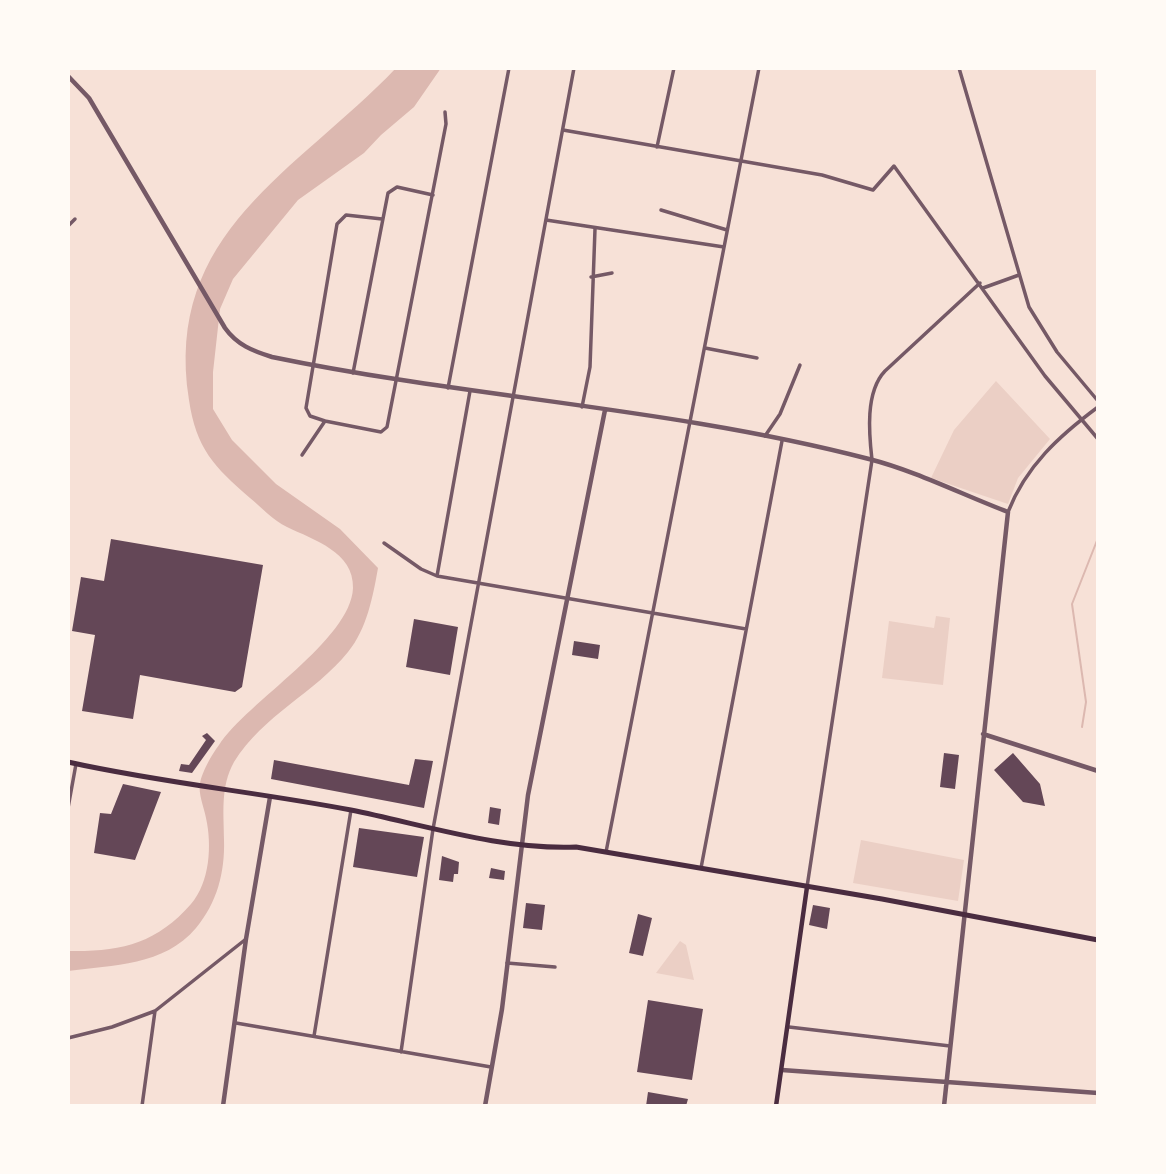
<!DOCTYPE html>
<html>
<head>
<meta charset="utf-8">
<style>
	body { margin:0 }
	#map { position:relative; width:1166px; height:1174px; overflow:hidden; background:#f7e1d7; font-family:Inter,sans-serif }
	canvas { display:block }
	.frame { position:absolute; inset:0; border:70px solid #fffaf5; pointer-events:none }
</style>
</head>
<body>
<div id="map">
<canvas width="1166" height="1174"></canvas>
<div class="frame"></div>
</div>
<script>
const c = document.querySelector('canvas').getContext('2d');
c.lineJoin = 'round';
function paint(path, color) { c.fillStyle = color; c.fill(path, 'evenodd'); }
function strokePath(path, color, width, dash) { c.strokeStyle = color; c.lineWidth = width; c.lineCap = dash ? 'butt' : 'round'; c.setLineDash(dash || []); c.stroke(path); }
const green = new Path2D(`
	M 996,381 L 1050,439 L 1018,478 L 1008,504 L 931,478 L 954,430 Z
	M 936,616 L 950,618 L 943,685 L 882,678 L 889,621 L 934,628 Z
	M 861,840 L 964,860 L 958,901 L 853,883 Z
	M 680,941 L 686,945 L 694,980 L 656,973 Z`);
const water = new Path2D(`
	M 396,68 L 441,68 L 414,107 L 381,135 L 364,153 L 298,200 L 233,279 L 220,309 L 213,372 L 213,409 L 232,440 L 276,484 L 340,529 L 378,568 C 373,596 367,629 348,652 C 315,693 263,715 234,762 C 220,787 224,814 224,840 C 225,872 217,903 196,928 C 164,966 113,965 68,971 L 68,951 C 120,952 156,944 191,904 C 210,882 212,845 206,818 C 204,807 198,794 200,783 C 202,772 212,754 219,745 C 247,702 351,640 353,588 C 354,552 314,540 287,527 C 273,520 262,508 250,498 C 214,467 196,448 189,400 C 163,232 297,172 396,68 Z`);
const stream = new Path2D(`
	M 743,68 L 744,69
	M 1082,727 L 1086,702 L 1072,604 L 1098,538`);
const building = new Path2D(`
	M 111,539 L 263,565 L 242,687 L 235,692 L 140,675 L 133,719 L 82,711 L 95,635 L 72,631 L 81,577 L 104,581 Z
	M 414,619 L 458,627 L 450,675 L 406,667 Z
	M 574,641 L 600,645 L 598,659 L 572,655 Z
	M 207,733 L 215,741 L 192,773 L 179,771 L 181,764 L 189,765 L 206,740 L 202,736 Z
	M 944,753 L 959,755 L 955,789 L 940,787 Z
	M 1013,753 L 1040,784 L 1045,806 L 1023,802 L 994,770 Z
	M 415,759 L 433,761 L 424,808 L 271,779 L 274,760 L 409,785 Z
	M 123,784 L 161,792 L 135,860 L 94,853 L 100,813 L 111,814 Z
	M 490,807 L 501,809 L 499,825 L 488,823 Z
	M 359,828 L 424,837 L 417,877 L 353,867 Z
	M 442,856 L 459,862 L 458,874 L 454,874 L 453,882 L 439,880 Z
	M 491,868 L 505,871 L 504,880 L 489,878 Z
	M 526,903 L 545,905 L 542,930 L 523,928 Z
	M 813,905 L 830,908 L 827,929 L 809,925 Z
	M 638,914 L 652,918 L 643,956 L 629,953 Z
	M 648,1000 L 703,1009 L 692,1080 L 637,1072 Z
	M 648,1092 L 688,1099 L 686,1106 L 646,1106 Z`);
const minor = new Path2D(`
	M 959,68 L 1029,307 L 1057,352 L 1098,401
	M 563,130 L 822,175 L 873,190 L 894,166 L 1045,376 L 1098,439
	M 657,147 L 674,68
	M 661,210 L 727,230
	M 546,220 L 724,247
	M 68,226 L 75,219
	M 591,277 L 612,273
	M 983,288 L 1019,275
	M 705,348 L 757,358
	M 353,373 L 388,193 L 397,187 L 433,195
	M 448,388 L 509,68
	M 582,407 L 590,367 L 595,229
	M 325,421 L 310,416 L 306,408 L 337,224 L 346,215 L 382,219
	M 765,436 L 780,414 L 800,365
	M 302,455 L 325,421 L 381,432 L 387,427 L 446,124 L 445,112
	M 1008,512 C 1026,466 1059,436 1098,407
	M 384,543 L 421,569 L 437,576 L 746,629
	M 437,576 L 470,391
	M 68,808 L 76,764
	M 606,852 L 759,68
	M 701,868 L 782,441
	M 807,887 L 872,460 C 869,434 865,392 885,371 L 980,283
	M 507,963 L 555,967
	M 236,1023 L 491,1067
	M 789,1027 L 950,1046
	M 314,1036 L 351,810
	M 68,1038 L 112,1027 L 155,1011 L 246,939
	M 401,1052 L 433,829 L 574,68
	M 142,1106 L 155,1011`);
const tertiary = new Path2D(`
	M 68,76 L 89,98 L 225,328 C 237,345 253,351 272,357 C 470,398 674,408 869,459 C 916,471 963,495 1008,512 L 944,1106
	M 983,734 L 1098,771
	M 782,1070 L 1098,1093
	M 223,1106 L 246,939 L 270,797
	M 485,1106 L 502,1009 L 528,795 L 605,410`);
const secondary = new Path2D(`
	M 776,1106 L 807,887`);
const primary = new Path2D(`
	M 68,762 C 162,783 257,792 351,810 C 425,825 501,850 576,847 L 882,899 L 1098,940`);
paint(green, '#ebcfc5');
paint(water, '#dcb8b0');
strokePath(stream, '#dcb8b0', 2);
paint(building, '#644757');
strokePath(minor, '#755966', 3.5);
strokePath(tertiary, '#755966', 4.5);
strokePath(secondary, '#4a2c40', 4.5);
strokePath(primary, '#4a2c40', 5);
</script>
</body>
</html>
